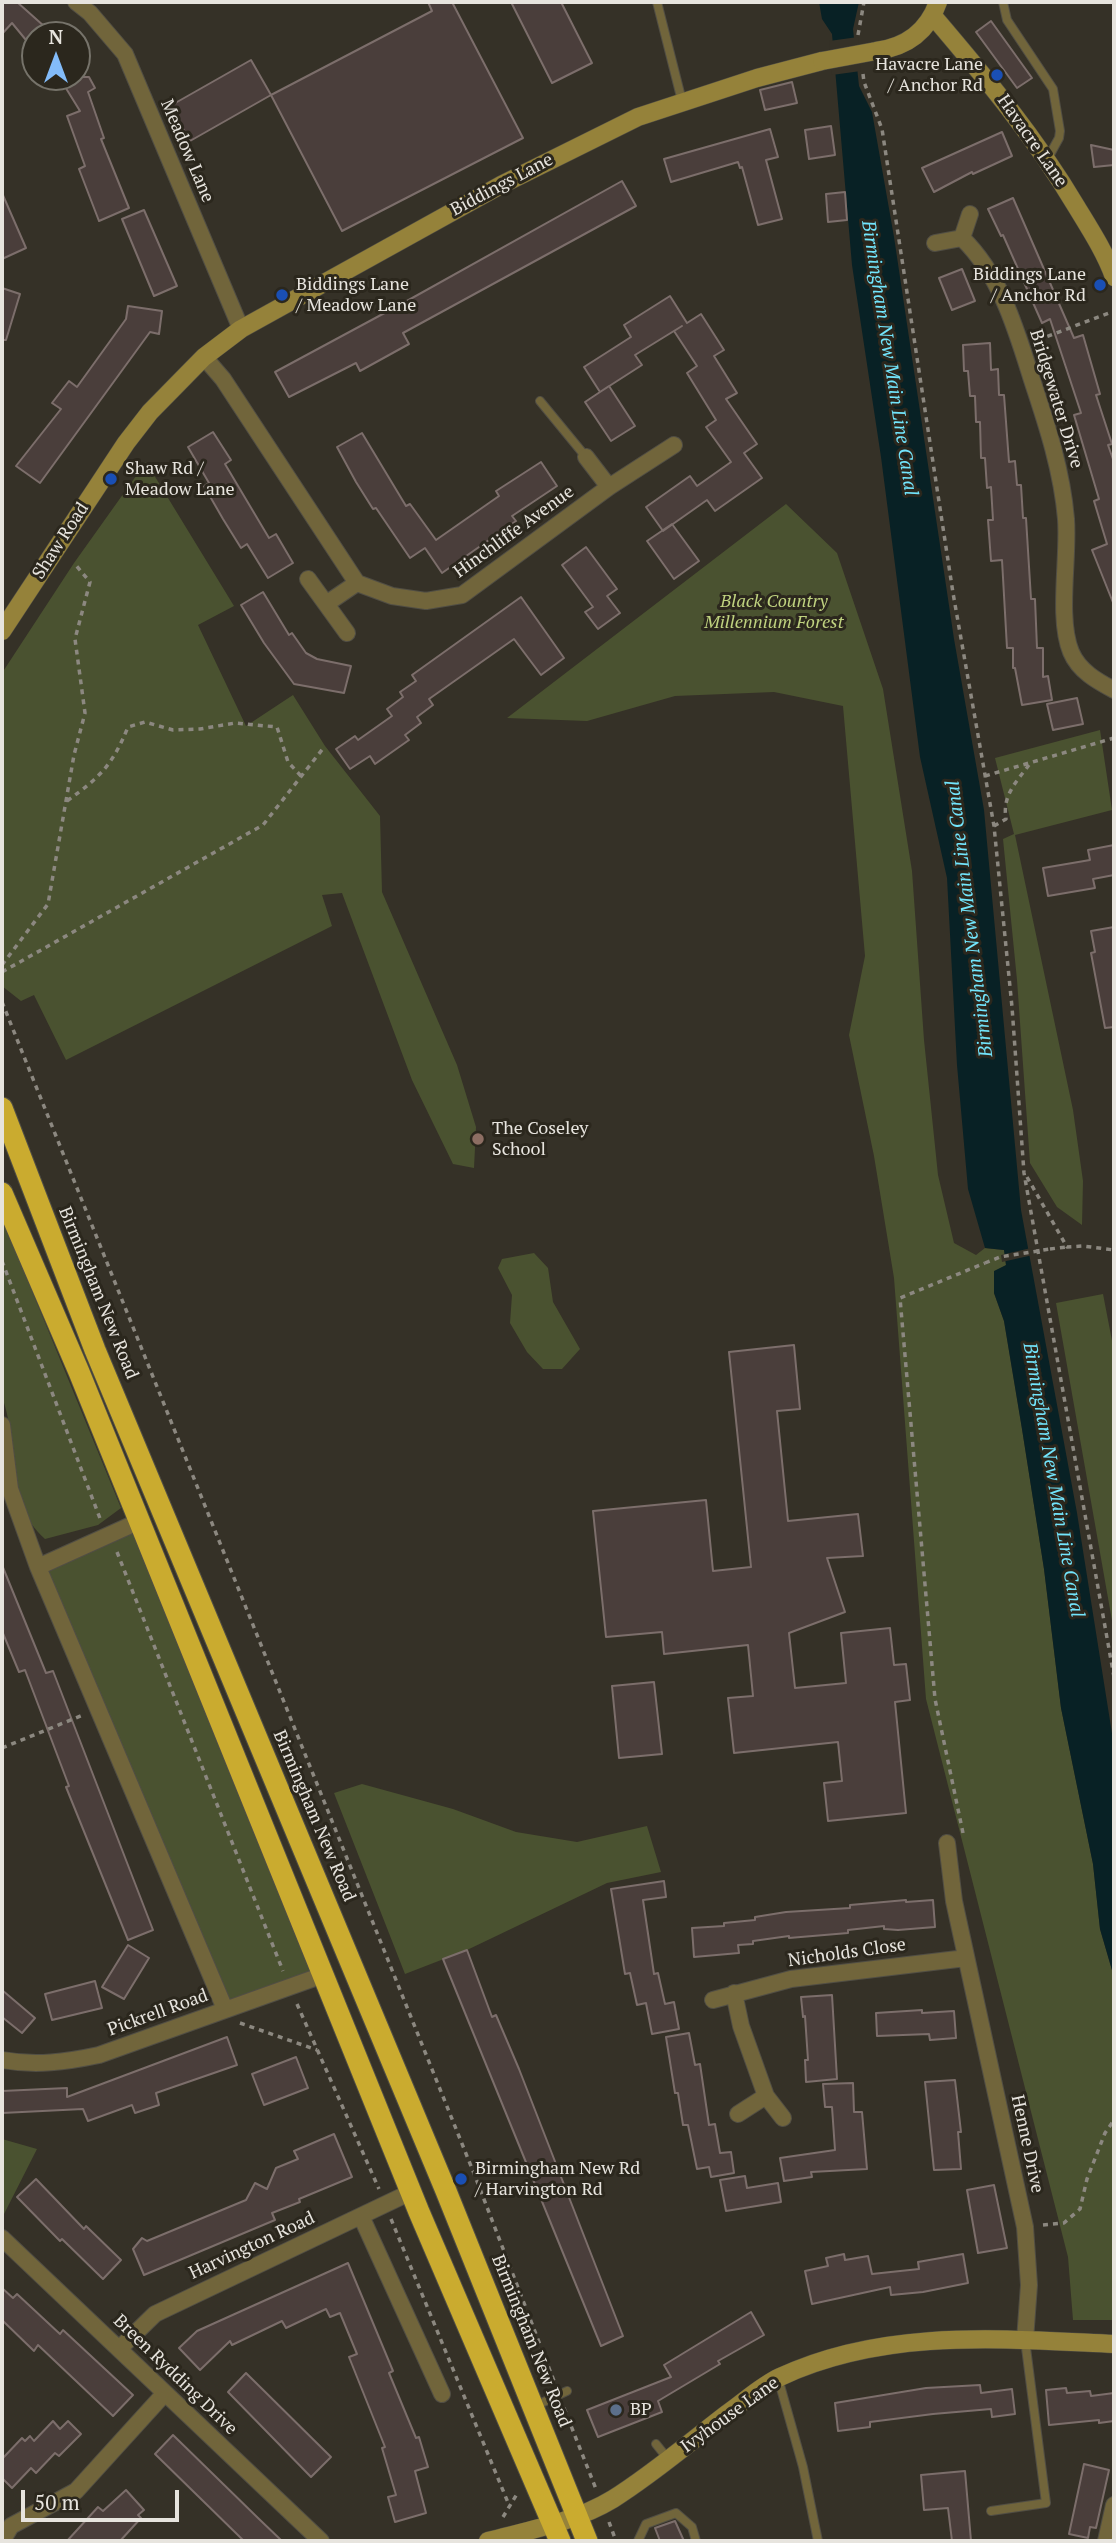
<!DOCTYPE html>
<html>
<head>
<meta charset="utf-8">
<style>
	body { margin:0 }
	#map { position:relative; width:1116px; height:2543px; overflow:hidden; background:#353127; font-family:"PT Serif",serif }
	canvas { display:block }
	.frame { position:absolute; inset:0; border:4px solid #e7e4de; pointer-events:none }
	.north { position:absolute; left:21px; top:21px; width:70px; height:70px; box-sizing:border-box; background:#2b271d; border:2px solid #76736a; border-radius:50%; rotate:0deg; font-size:19px; font-weight:700; line-height:28px; text-align:center; color:#e7e4de }
	.north::after { content:''; display:block; margin:auto; width:24px; height:32px; background:#83bcfa; clip-path:polygon(50% 0,100% 100%,50% 72%,0 100%) }
	.scale { position:absolute; left:21px; top:2490px; width:158px; height:32px; box-sizing:border-box; border:4px solid #e7e4de; border-top:0; padding-left:9px; font-size:21px; line-height:24px; white-space:nowrap; color:#e7e4de; -webkit-text-stroke:5px #2b271d; paint-order:stroke }
</style>
</head>
<body>
<div id="map">
<canvas width="1116" height="2543"></canvas>
<div class="frame"></div>
<div class="north">N</div>
<div class="scale">50 m</div>
</div>
<script>
const c = document.querySelector('canvas').getContext('2d');
c.lineJoin = 'round';
function paint(path, color) { c.fillStyle = color; c.fill(path, 'evenodd'); }
function strokePath(path, color, width, dash) { c.strokeStyle = color; c.lineWidth = width; c.lineCap = dash ? 'butt' : 'round'; c.setLineDash(dash || []); c.stroke(path); }
function label(font, color, halo, rows, align = 'center') {
  c.font = font + ' "PT Serif",serif'; c.lineWidth = 6; c.setLineDash([]); c.textBaseline = 'middle'; c.strokeStyle = halo; c.fillStyle = color; for (const [text, x, y, turn = 0] of rows) {
    c.save(); c.translate(x, y); c.rotate((+turn || 0) * Math.PI / 180); c.textAlign = isNaN(turn) ? turn : align; if (halo) c.strokeText(text, 0, 0); c.fillText(text, 0, 0); c.restore();
  }
}
const green = new Path2D(`
	M 146,462 L 234,606 L 198,625 L 246,726 L 293,695 L 325,746 L 380,816 L 382,892 L 457,1065 L 476,1127 L 474,1168 L 453,1164 L 412,1080 L 342,893 L 322,895 L 332,926 L 66,1060 L 34,995 L 21,1001 L 2,986 L 2,673 L 74,563 Z
	M 786,504 L 837,553 L 883,689 L 912,871 L 924,1040 L 938,1175 L 954,1243 L 976,1255 L 985,1248 L 1004,1250 L 1006,1265 L 994,1293 L 1004,1321 L 1022,1429 L 1044,1569 L 1061,1708 L 1093,1864 L 1100,1929 L 1114,1977 L 1114,2320 L 1073,2320 L 1068,2257 L 926,1699 L 894,1278 L 874,1156 L 849,1035 L 865,956 L 843,706 L 774,692 L 675,696 L 587,721 L 507,718 Z
	M 1100,730 L 1112,810 L 1015,835 L 1073,1110 L 1083,1181 L 1082,1225 L 1057,1207 L 1030,1163 L 1017,980 L 1003,839 L 1014,834 L 995,758 Z
	M 2,1222 L 5,1225 L 121,1508 L 98,1525 L 45,1539 C 0,1497 21,1448 2,1397 Z
	M 534,1253 L 548,1268 L 553,1302 L 580,1349 L 562,1369 L 543,1369 L 527,1352 L 510,1323 L 512,1295 L 498,1268 L 502,1259 Z
	M 1103,1294 L 1114,1351 L 1114,1632 L 1056,1303 Z
	M 132,1524 L 323,1975 L 225,2009 L 38,1567 Z
	M 362,1784 L 453,1809 L 516,1832 L 577,1842 L 647,1826 L 661,1872 L 607,1883 L 467,1950 L 405,1974 L 334,1793 Z
	M 2,2139 L 37,2149 L 2,2218 Z`);
const water = new Path2D(`
	M 819,2 L 859,2 L 853,29 L 859,86 L 872,112 L 894,237 L 954,639 L 984,810 L 1021,1210 L 1077,1513 L 1114,1746 L 1114,1977 L 1100,1929 L 1093,1864 L 1061,1708 L 1044,1569 L 1022,1429 L 1004,1321 L 994,1293 L 994,1271 L 1006,1265 L 1004,1250 L 985,1248 L 968,1189 L 957,1065 L 947,878 L 920,757 L 881,457 L 852,265 L 832,34 L 822,19 Z`);
const pier = new Path2D(`
	M 858,37 L 861,71 L 832,75 L 829,41 Z
	M 1031,1248 L 1033,1255 L 1002,1262 L 1001,1255 Z`);
const building = new Path2D(`
	M 2,2 L 17,2 L 54,35 L 35,35 L 35,51 L 12,23 L 2,34 Z
	M 428,2 L 452,2 L 523,138 L 342,231 L 271,95 L 432,11 Z
	M 511,2 L 561,2 L 592,63 L 552,83 Z
	M 991,21 L 1032,78 L 1017,88 L 976,32 Z
	M 251,60 L 271,95 L 190,141 L 170,106 Z
	M 59,77 L 89,77 L 95,88 L 88,92 L 104,138 L 101,139 L 129,208 L 99,221 L 79,169 L 85,166 L 67,116 L 80,111 Z
	M 792,82 L 797,103 L 765,110 L 760,90 Z
	M 831,126 L 835,155 L 809,159 L 805,130 Z
	M 770,129 L 778,157 L 766,160 L 782,219 L 758,225 L 742,167 L 740,168 L 738,162 L 671,182 L 664,159 Z
	M 1002,132 L 1012,156 L 973,174 L 972,172 L 934,192 L 922,168 Z
	M 1091,145 L 1114,150 L 1114,165 L 1094,167 Z
	M 622,181 L 636,206 L 403,333 L 409,344 L 360,371 L 356,363 L 289,397 L 275,372 L 405,302 Z
	M 845,192 L 847,220 L 828,222 L 826,194 Z
	M 2,193 L 26,248 L 2,259 Z
	M 1013,198 L 1074,338 L 1083,335 L 1100,394 L 1096,395 L 1112,444 L 1108,445 L 1114,462 L 1114,605 L 1092,550 L 1107,544 L 1094,501 L 1099,499 L 1074,415 L 1081,413 L 1050,319 L 1042,323 L 1003,235 L 1001,236 L 988,209 Z
	M 144,210 L 177,286 L 154,296 L 122,219 Z
	M 962,269 L 975,301 L 952,310 L 939,278 Z
	M 2,288 L 20,294 L 6,340 L 2,340 Z
	M 670,296 L 687,323 L 701,314 L 724,350 L 714,356 L 737,393 L 726,399 L 757,444 L 744,453 L 762,478 L 715,511 L 707,500 L 663,531 L 646,507 L 690,476 L 697,486 L 731,462 L 706,427 L 716,420 L 687,373 L 697,366 L 674,331 L 682,326 L 635,355 L 642,365 L 600,392 L 584,367 L 631,337 L 624,325 Z
	M 128,306 L 162,311 L 159,334 L 150,332 L 40,483 L 16,466 L 61,409 L 52,403 L 69,381 L 77,387 L 126,319 Z
	M 990,343 L 991,370 L 998,369 L 999,395 L 1004,395 L 1009,462 L 1015,461 L 1017,485 L 1021,485 L 1023,518 L 1026,518 L 1031,599 L 1035,599 L 1037,648 L 1043,648 L 1043,677 L 1048,676 L 1052,700 L 1022,705 L 1015,668 L 1013,668 L 1013,648 L 1007,648 L 1002,560 L 991,561 L 988,520 L 993,520 L 991,487 L 987,488 L 985,458 L 981,458 L 980,422 L 976,422 L 975,396 L 970,396 L 968,371 L 964,371 L 963,345 Z
	M 609,386 L 635,426 L 611,441 L 585,402 Z
	M 213,432 L 231,460 L 225,464 L 269,538 L 276,534 L 293,563 L 268,578 L 247,544 L 241,548 L 223,519 L 204,486 L 209,483 L 188,447 Z
	M 362,433 L 406,506 L 410,504 L 436,540 L 499,496 L 496,491 L 541,462 L 557,486 L 512,516 L 516,521 L 442,573 L 425,548 L 410,558 L 376,508 L 373,509 L 356,482 L 337,447 Z
	M 672,524 L 699,561 L 674,579 L 647,541 Z
	M 586,547 L 617,589 L 607,596 L 620,613 L 598,629 L 585,612 L 593,607 L 562,565 Z
	M 263,592 L 289,635 L 292,633 L 306,653 L 317,659 L 351,666 L 344,693 L 294,684 L 264,643 L 241,605 Z
	M 521,597 L 564,658 L 541,675 L 514,639 L 429,699 L 433,705 L 417,717 L 421,723 L 405,735 L 409,740 L 375,764 L 370,756 L 350,769 L 336,749 L 355,736 L 358,740 L 392,716 L 387,709 L 403,697 L 400,692 L 416,681 L 412,675 Z
	M 1077,698 L 1083,724 L 1053,730 L 1047,704 Z
	M 1114,845 L 1114,875 L 1093,879 L 1095,888 L 1048,896 L 1043,868 L 1090,860 L 1088,850 Z
	M 1114,927 L 1114,1027 L 1105,1028 L 1091,953 L 1095,952 L 1091,931 Z
	M 794,1345 L 800,1409 L 777,1411 L 788,1521 L 858,1514 L 863,1556 L 827,1558 L 845,1612 L 789,1633 L 795,1688 L 846,1683 L 841,1633 L 890,1628 L 894,1665 L 906,1664 L 910,1700 L 895,1702 L 906,1813 L 828,1821 L 824,1783 L 842,1781 L 838,1742 L 734,1753 L 728,1698 L 753,1696 L 748,1645 L 664,1654 L 662,1632 L 606,1637 L 593,1511 L 706,1500 L 713,1571 L 751,1567 L 729,1352 Z
	M 2,1565 L 46,1673 L 53,1671 L 153,1930 L 128,1940 L 66,1787 L 69,1786 L 25,1670 L 19,1672 L 2,1631 Z
	M 654,1682 L 662,1754 L 619,1758 L 612,1686 Z
	M 664,1881 L 666,1897 L 643,1900 L 654,1974 L 658,1973 L 665,2004 L 674,2002 L 679,2029 L 652,2034 L 646,2003 L 637,2005 L 630,1973 L 625,1974 L 611,1889 Z
	M 906,1900 L 906,1902 L 933,1900 L 935,1927 L 898,1930 L 884,1929 L 884,1926 L 848,1930 L 848,1933 L 789,1938 L 789,1936 L 753,1941 L 753,1944 L 738,1945 L 739,1953 L 694,1957 L 692,1928 L 724,1926 L 724,1923 L 755,1920 L 755,1917 L 786,1912 L 850,1908 L 850,1905 Z
	M 128,1945 L 149,1958 L 124,1999 L 102,1987 Z
	M 467,1950 L 492,2017 L 496,2015 L 519,2069 L 623,2336 L 601,2346 L 443,1959 Z
	M 95,1981 L 102,2008 L 52,2020 L 45,1994 Z
	M 2,1990 L 35,2018 L 22,2033 L 2,2017 Z
	M 832,1995 L 837,2079 L 806,2082 L 805,2060 L 808,2060 L 805,2016 L 803,2017 L 801,1997 Z
	M 922,2010 L 922,2013 L 954,2011 L 956,2038 L 930,2040 L 929,2034 L 877,2036 L 876,2013 Z
	M 689,2033 L 695,2065 L 700,2064 L 709,2125 L 715,2124 L 720,2153 L 731,2152 L 734,2173 L 711,2177 L 709,2167 L 697,2169 L 688,2125 L 683,2125 L 678,2093 L 675,2093 L 666,2037 Z
	M 227,2037 L 237,2065 L 156,2093 L 159,2105 L 135,2113 L 132,2105 L 88,2121 L 83,2109 L 2,2113 L 2,2091 L 67,2088 L 67,2097 Z
	M 296,2057 L 308,2088 L 264,2105 L 252,2074 Z
	M 955,2080 L 961,2132 L 958,2132 L 961,2169 L 934,2170 L 925,2082 Z
	M 853,2083 L 854,2112 L 862,2112 L 867,2169 L 811,2172 L 812,2177 L 784,2181 L 780,2158 L 835,2150 L 832,2107 L 825,2107 L 823,2084 Z
	M 334,2134 L 352,2177 L 299,2199 L 300,2202 L 272,2213 L 275,2220 L 144,2275 L 133,2249 L 142,2238 L 147,2241 L 246,2200 L 255,2183 L 267,2189 L 276,2168 L 298,2159 L 294,2151 Z
	M 745,2176 L 747,2188 L 778,2183 L 781,2202 L 726,2211 L 720,2180 Z
	M 36,2179 L 84,2229 L 86,2226 L 121,2260 L 103,2279 L 62,2239 L 60,2241 L 17,2197 Z
	M 994,2185 L 1007,2248 L 978,2253 L 967,2190 Z
	M 844,2254 L 845,2260 L 868,2256 L 872,2274 L 919,2269 L 918,2262 L 963,2254 L 968,2283 L 923,2292 L 891,2295 L 890,2287 L 812,2304 L 805,2271 L 828,2266 L 826,2258 Z
	M 348,2263 L 393,2371 L 389,2373 L 416,2438 L 419,2437 L 428,2467 L 415,2471 L 426,2513 L 395,2522 L 388,2497 L 396,2495 L 382,2448 L 385,2447 L 349,2357 L 357,2354 L 340,2313 L 330,2317 L 326,2309 L 286,2328 L 282,2321 L 232,2345 L 230,2341 L 200,2370 L 179,2348 L 197,2331 Z
	M 2,2288 L 13,2298 L 17,2294 L 60,2334 L 63,2330 L 133,2395 L 113,2416 L 38,2345 L 34,2351 L 2,2320 Z
	M 751,2312 L 764,2335 L 718,2361 L 720,2364 L 658,2401 L 662,2412 L 598,2437 L 587,2410 L 671,2377 L 664,2365 Z
	M 246,2373 L 331,2457 L 311,2477 L 228,2392 Z
	M 980,2385 L 981,2393 L 1012,2389 L 1015,2414 L 992,2417 L 991,2409 L 933,2414 L 870,2422 L 870,2427 L 838,2431 L 835,2403 L 926,2388 Z
	M 1066,2388 L 1067,2393 L 1090,2391 L 1091,2396 L 1114,2393 L 1114,2421 L 1099,2423 L 1099,2420 L 1049,2425 L 1046,2390 Z
	M 53,2421 L 60,2429 L 68,2421 L 81,2434 L 59,2456 L 55,2453 L 36,2473 L 31,2468 L 12,2488 L 2,2478 L 2,2459 L 22,2438 L 25,2441 L 30,2436 L 34,2441 Z
	M 173,2435 L 258,2518 L 282,2541 L 244,2541 L 155,2454 Z
	M 1084,2464 L 1109,2470 L 1096,2528 L 1090,2527 L 1088,2538 L 1069,2534 Z
	M 965,2471 L 971,2541 L 952,2541 L 948,2508 L 924,2510 L 921,2475 Z
	M 126,2490 L 144,2510 L 138,2515 L 141,2518 L 120,2541 L 67,2541 L 98,2507 L 103,2511 Z
	M 675,2521 L 684,2541 L 660,2541 L 655,2528 Z`);
const path = new Path2D(`
	M 858,35 L 864,2
	M 863,74 L 864,82 L 882,129 L 953,593 L 994,826 L 1012,1007 L 1024,1173 L 1114,1677
	M 1038,340 L 1114,311
	M 985,776 L 1114,738
	M 67,801 C 100,777 112,766 128,727 L 145,722 L 173,730 L 200,729 L 235,723 L 277,727 L 288,762 L 301,776
	M 994,826 L 1006,819 C 1002,796 1016,782 1029,765
	M 2,965 L 48,904 L 74,755 L 85,713 L 75,639 L 90,582 L 74,563
	M 2,972 L 263,825 L 325,746
	M 2,1002 L 475,2176 L 554,2381
	M 1027,1177 L 1067,1247 L 1083,1246 L 1114,1250
	M 1050,1249 L 1066,1247
	M 2,1261 L 101,1521
	M 117,1552 L 283,1971
	M 2,1748 L 83,1715
	M 963,1833 L 935,1699 L 900,1298 L 985,1263
	M 297,2004 L 379,2189
	M 240,2023 L 317,2050
	M 391,2219 L 509,2505
	M 1043,2225 L 1064,2223 L 1080,2209 L 1087,2179 L 1105,2133 L 1114,2120
	M 564,2408 L 596,2489
	M 503,2517 L 517,2494
	M 609,2522 L 616,2541`);
const lane = new Path2D(`
	M 657,2 L 682,101
	M 1003,2 L 1007,20 L 1053,89 L 1060,131 L 1059,138 L 1048,158
	M 540,401 L 586,457
	M 778,2378 L 803,2467 L 818,2541
	M 533,2407 L 567,2391
	M 656,2444 L 668,2459
	M 991,2511 L 1046,2503 L 1025,2340
	M 638,2541 L 646,2524 L 676,2513 L 692,2527 L 696,2541`);
const street = new Path2D(`
	M 76,2 L 90,13 L 125,54 L 241,329
	M 962,238 C 1001,276 1016,329 1032,380 C 1047,425 1062,471 1066,519 C 1069,558 1057,618 1071,652 C 1079,671 1097,681 1114,690
	M 935,243 L 962,238 L 970,214
	M 204,357 L 223,379 L 357,583 L 392,596 L 426,601 L 462,595 L 609,487 L 674,445
	M 586,457 L 609,487
	M 308,579 L 347,633
	M 326,604 L 357,583
	M 2,1425 L 10,1489 L 38,1567 L 140,1521
	M 38,1567 L 225,2009
	M 947,1843 L 954,1901 L 1025,2227 L 1029,2285 L 1025,2340
	M 734,1993 L 741,2026 L 766,2096 L 783,2118
	M 713,2000 L 791,1979 L 966,1958
	M 2,2060 C 36,2066 66,2062 99,2055 L 323,1975
	M 738,2114 L 766,2096
	M 361,2216 L 442,2394
	M 2,2238 L 321,2541
	M 119,2349 L 155,2314 L 411,2192
	M 2,2541 L 11,2526 L 76,2491 L 165,2393
	M 1106,2541 L 1114,2505`);
const secondary = new Path2D(`
	M 933,16 C 985,77 1035,137 1076,206 C 1090,229 1105,252 1114,277
	M 876,51 C 907,47 928,31 938,2
	M 2,631 L 126,443 L 150,412 L 204,357 L 241,329 L 501,185 L 638,117 L 757,78 L 822,61
	M 488,2541 C 530,2530 575,2522 613,2499 C 653,2474 690,2442 728,2413 C 745,2401 761,2386 780,2377 C 885,2328 1002,2339 1114,2344`);
const highway = new Path2D(`
	M 2,1108 L 95,1350 L 446,2191 L 587,2541
	M 2,1193 L 79,1372 L 419,2212 L 560,2541`);
const pathBridge = new Path2D(`
	M 985,1263 L 1000,1257 L 1050,1249`);
const secondaryBridge = new Path2D(`
	M 822,61 L 876,51`);
const markers = [
	[997,75,7,"#1a4fb4"],
	[1100,285,7,"#1a4fb4"],
	[282,295,7,"#1a4fb4"],
	[111,479,7,"#1a4fb4"],
	[478,1139,7,"#8d6e63"],
	[461,2179,7,"#1a4fb4"],
	[616,2410,7,"#5c6f8a"]
];
const poiNames = [
	["Havacre Lane",983,65,"right"],
	["/ Anchor Rd",983,86,"right"],
	["Biddings Lane",1086,275,"right"],
	["/ Anchor Rd",1086,296,"right"],
	["Biddings Lane",296,285],
	["/ Meadow Lane",296,306],
	["Shaw Rd /",125,469],
	["Meadow Lane",125,490],
	["The Coseley",492,1129],
	["School",492,1150],
	["Birmingham New Rd",475,2169],
	["/ Harvington Rd",475,2190],
	["BP",630,2410]
];
const streetNames = [
	["Havacre Lane",1032,141,55],
	["Meadow Lane",187,151,67],
	["Biddings Lane",502,185,-28],
	["Bridgewater Drive",1056,399,73],
	["Hinchliffe Avenue",514,532,-36],
	["Shaw Road",61,541,-57],
	["Birmingham New Road",98,1293,68],
	["Birmingham New Road",314,1816,67],
	["Nicholds Close",847,1953,-8],
	["Pickrell Road",158,2013,-20],
	["Henne Drive",1027,2144,78],
	["Harvington Road",252,2246,-25],
	["Birmingham New Road",531,2341,68],
	["Breen Rydding Drive",175,2375,44],
	["Ivyhouse Lane",730,2415,-36]
];
const parkNames = [
	["Black Country",774,602],
	["Millennium Forest",774,623]
];
const waterNames = [
	["Birmingham New Main Line Canal",889,358,81],
	["Birmingham New Main Line Canal",970,919,-97],
	["Birmingham New Main Line Canal",1053,1480,80]
];
paint(green, '#4a5230');
paint(water, '#082125');
paint(pier, '#353127');
paint(building, '#4a3e3b');
strokePath(building, '#7c6e6b', 2);
strokePath(lane, '#514e44', 10);
strokePath(street, '#514e44', 18);
strokePath(secondary, '#514e44', 19);
strokePath(highway, '#514e44', 23);
strokePath(path, '#8c8880', 3.5, [5, 5]);
strokePath(lane, '#71653b', 8);
strokePath(street, '#71653b', 16);
strokePath(secondary, '#95823a', 18);
strokePath(highway, '#caab2f', 21);
strokePath(secondaryBridge, '#514e44', 19, []);
strokePath(pathBridge, '#8c8880', 3.5, [5, 5]);
strokePath(secondaryBridge, '#95823a', 18);
for (const [x, y, r, color] of markers) { const dot = new Path2D(); dot.arc(x, y, r, 0, 2 * Math.PI); c.fillStyle = color; c.fill(dot); strokePath(dot, '#2b271d', 2.5); }
label('18px', '#e7e4de', '#2b271d', poiNames, 'left');
label('18px', '#e7e4de', '#2b271d', streetNames);
label('italic 18px', '#bfd27f', '#2b271d', parkNames);
label('italic 19px', '#72e5fc', '#2b271d', waterNames);
</script>
</body>
</html>
